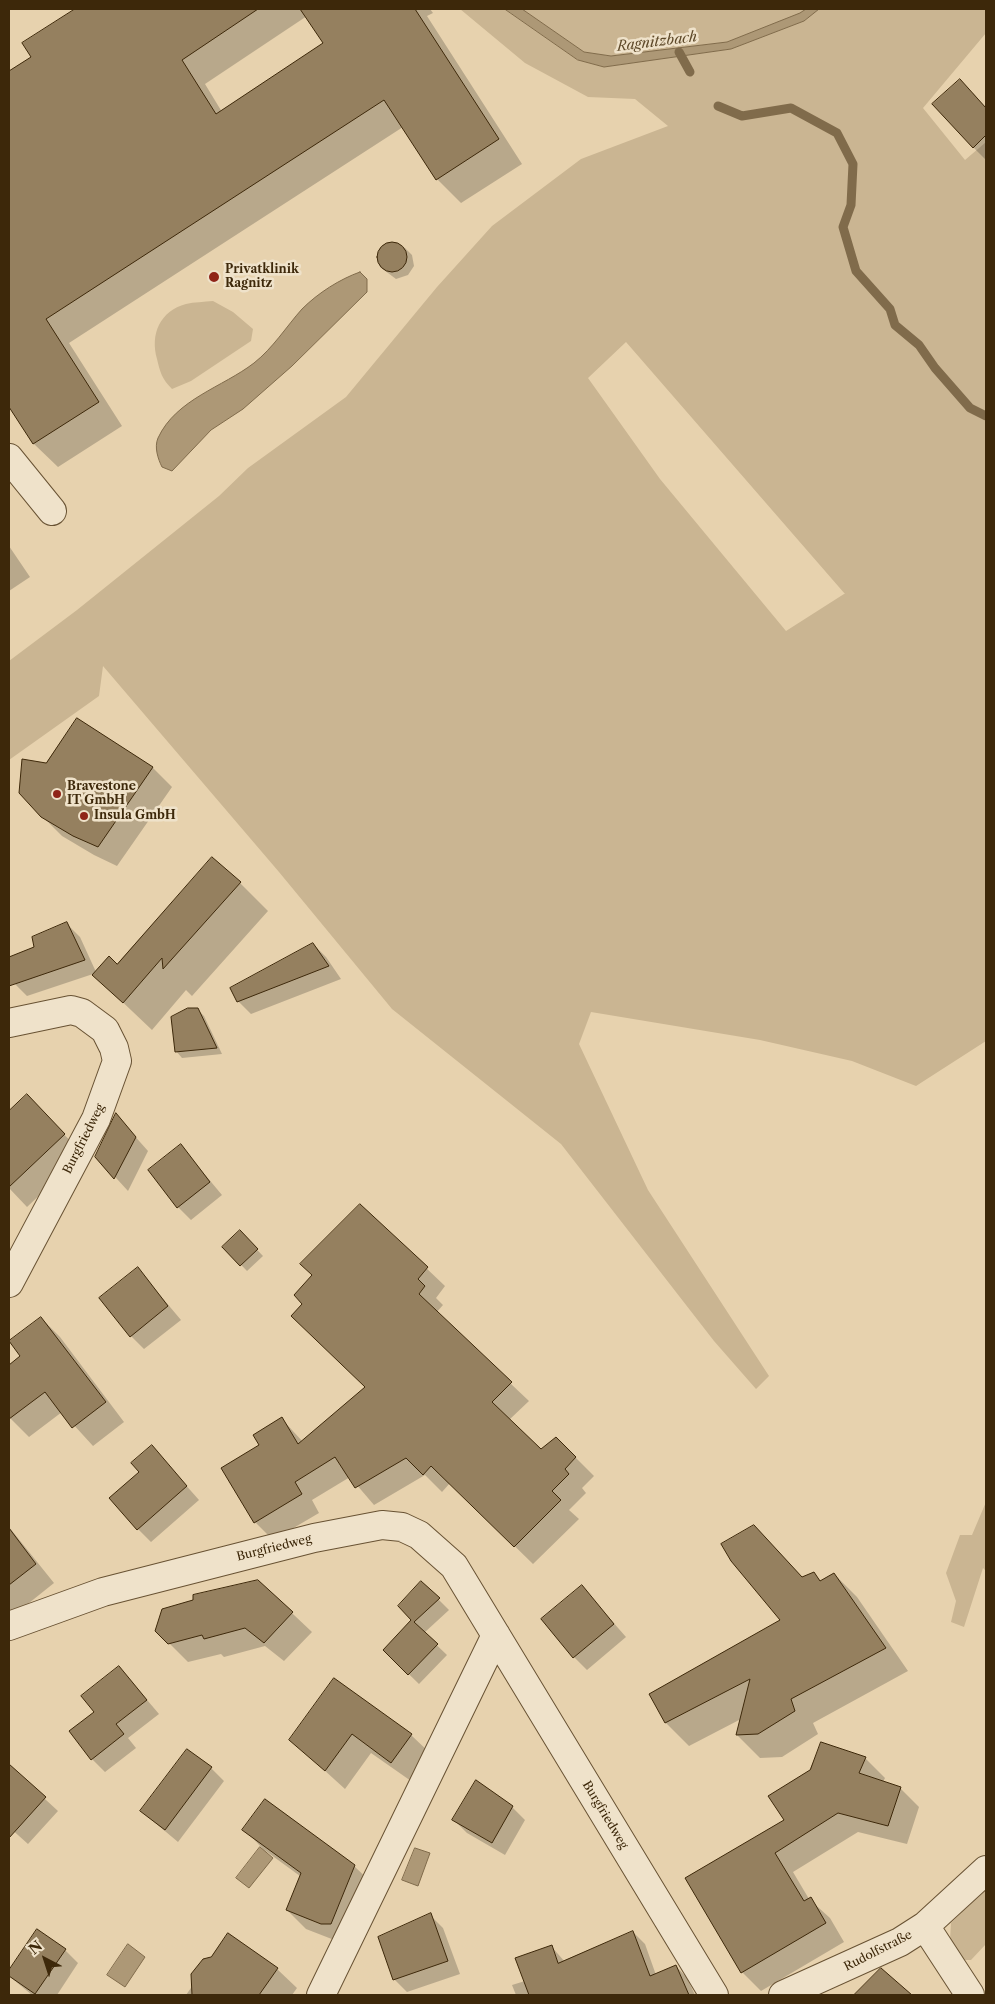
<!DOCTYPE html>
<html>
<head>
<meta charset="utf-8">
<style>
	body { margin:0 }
	#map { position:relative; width:995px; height:2004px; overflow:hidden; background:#e7d2ae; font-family:"Libre Caslon Text",serif }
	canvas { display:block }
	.frame { position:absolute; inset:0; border:10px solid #3d280a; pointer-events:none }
	.north { position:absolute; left:20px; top:1934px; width:50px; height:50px; -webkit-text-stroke:4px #efe2ca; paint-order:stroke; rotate:320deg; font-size:14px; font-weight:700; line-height:20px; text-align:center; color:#3d280a }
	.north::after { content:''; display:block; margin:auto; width:18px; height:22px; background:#3d280a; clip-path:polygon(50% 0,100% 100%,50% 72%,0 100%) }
</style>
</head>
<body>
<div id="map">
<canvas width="995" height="2004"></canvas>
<div class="frame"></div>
<div class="north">N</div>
</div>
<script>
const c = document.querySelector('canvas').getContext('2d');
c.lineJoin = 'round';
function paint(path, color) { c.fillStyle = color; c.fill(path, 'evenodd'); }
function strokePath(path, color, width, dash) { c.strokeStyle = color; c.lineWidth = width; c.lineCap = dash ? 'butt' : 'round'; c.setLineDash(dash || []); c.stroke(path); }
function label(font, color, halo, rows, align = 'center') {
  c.font = font + ' "Libre Caslon Text",serif'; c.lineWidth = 5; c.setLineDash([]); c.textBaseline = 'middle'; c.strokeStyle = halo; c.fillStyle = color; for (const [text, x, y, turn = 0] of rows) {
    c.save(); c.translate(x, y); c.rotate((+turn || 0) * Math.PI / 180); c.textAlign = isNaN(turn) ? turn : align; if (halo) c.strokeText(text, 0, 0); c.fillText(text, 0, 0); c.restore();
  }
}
const green = new Path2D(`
	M 460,9 L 505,9 L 578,60 L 604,67 L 731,49 L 804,21 L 819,9 L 986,9 L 986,33 L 923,108 L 965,160 L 986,142 L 986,1041 L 916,1086 L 852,1061 L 760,1040 L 591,1012 L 579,1044 L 648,1190 L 769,1376 L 756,1389 L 714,1341 L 561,1144 L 392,1009 L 279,872 L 103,666 L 99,696 L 9,760 L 9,661 L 77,610 L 219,496 L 248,468 L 346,397 L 437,287 L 492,226 L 581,159 L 668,126 L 635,99 L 588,97 L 525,63 ZM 626,342 L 845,594 L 844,594 L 786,631 L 660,479 L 588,378 Z
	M 522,9 L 806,9 L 801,13 L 727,42 L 611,56 L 584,52 Z
	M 213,301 L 233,312 L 253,329 L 251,341 L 191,381 L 172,389 C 162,379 160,372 157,359 C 150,334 160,311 186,304 C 194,302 204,302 213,301 Z
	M 986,1502 L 986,1571 L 983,1568 L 964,1627 L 951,1622 L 956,1601 L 946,1573 L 960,1535 L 972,1535 Z
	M 986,1888 L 986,1944 L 971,1960 L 961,1960 L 950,1941 L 951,1923 Z`);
const water = new Path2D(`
	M 505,9 L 522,9 L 584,52 L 611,56 L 727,42 L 800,13 L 806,9 L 819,9 L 804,21 L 731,49 L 604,67 L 578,60 Z
	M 360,272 L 367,279 L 367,292 L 292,366 L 243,409 L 211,430 L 172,471 L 162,467 C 158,459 154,447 158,438 C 176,399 223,387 254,363 C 273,348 286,327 302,309 C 318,293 340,279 360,272 Z
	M 260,1847 L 273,1858 L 249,1888 L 236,1878 Z
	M 415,1848 L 430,1853 L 418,1886 L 402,1880 Z
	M 128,1944 L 145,1957 L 125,1987 L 107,1975 Z`);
const shadow = new Path2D(`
	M 77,9 L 430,9 L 433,13 L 427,16 L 522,164 L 461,203 L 437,179 L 403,127 L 69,343 L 122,426 L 58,467 L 34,444 L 9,405 L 9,342 L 26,332 L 21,324 L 9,331 L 9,73 L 33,57 L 24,43 ZM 307,16 L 324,43 L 222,112 L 205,84 Z
	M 973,93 L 986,108 L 986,160 L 973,147 Z
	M 392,242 L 405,248 L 412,255 L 414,266 L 408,275 L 396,279 L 380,267 L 377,257 L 382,246 Z
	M 9,546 L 30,577 L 9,591 Z
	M 78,720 L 153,768 L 172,787 L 117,866 L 94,855 L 62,836 L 42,816 L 46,764 Z
	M 240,883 L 268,911 L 192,996 L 186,990 L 152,1030 L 93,974 L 27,996 L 14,983 L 9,969 L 9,958 L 35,948 L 67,924 L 80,937 L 96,972 L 118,966 Z
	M 313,944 L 326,957 L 341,979 L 251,1014 L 238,1001 Z
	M 197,1009 L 204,1016 L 222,1054 L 182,1058 L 176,1051 Z
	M 27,1096 L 83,1154 L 27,1207 L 9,1188 L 9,1113 Z
	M 116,1115 L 148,1151 L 128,1191 L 96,1156 Z
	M 181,1146 L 222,1195 L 191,1220 L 178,1207 Z
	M 360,1205 L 445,1286 L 436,1298 L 443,1305 L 436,1313 L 529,1401 L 509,1420 L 541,1451 L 556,1438 L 594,1476 L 582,1488 L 586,1493 L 569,1510 L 579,1519 L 533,1564 L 450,1483 L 442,1492 L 425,1475 L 374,1505 L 350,1477 L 312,1500 L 319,1513 L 273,1540 L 255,1522 L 261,1445 L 281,1418 L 303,1442 L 366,1387 L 303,1304 L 313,1275 Z
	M 240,1232 L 263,1256 L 247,1271 L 224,1247 Z
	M 138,1269 L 181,1320 L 144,1349 L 131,1336 Z
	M 41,1318 L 60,1337 L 124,1422 L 93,1446 L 62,1412 L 29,1437 L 9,1417 L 9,1366 L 22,1356 Z
	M 152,1447 L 199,1500 L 151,1542 L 138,1529 L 140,1472 Z
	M 754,1526 L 803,1578 L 813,1573 L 822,1582 L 834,1574 L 857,1597 L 908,1671 L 813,1723 L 818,1734 L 782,1757 L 760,1758 L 737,1735 L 741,1719 L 689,1746 L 666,1723 L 650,1695 L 782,1620 Z
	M 9,1527 L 54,1583 L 9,1619 Z
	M 258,1581 L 312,1632 L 284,1661 L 265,1646 L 224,1657 L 221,1654 L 188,1662 L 156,1630 Z
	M 421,1582 L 449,1610 L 424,1633 L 447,1655 L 419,1684 L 384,1650 L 413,1620 Z
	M 582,1587 L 626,1637 L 587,1670 L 574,1657 Z
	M 119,1667 L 159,1714 L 128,1738 L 136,1748 L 105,1772 L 92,1759 L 95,1712 Z
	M 334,1680 L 411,1735 L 431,1754 L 411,1781 L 371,1753 L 345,1789 L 291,1740 Z
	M 822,1743 L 866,1759 L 885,1778 L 883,1782 L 900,1788 L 919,1807 L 907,1844 L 858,1832 L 793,1872 L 809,1899 L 830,1918 L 844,1942 L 761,1991 L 742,1972 L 687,1879 L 786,1820 Z
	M 9,1766 L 58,1811 L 28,1844 L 9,1827 Z
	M 211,1768 L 224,1781 L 178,1842 L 141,1811 Z
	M 476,1781 L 512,1807 L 525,1820 L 505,1855 L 467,1833 L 454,1820 Z
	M 244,1829 L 354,1866 L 374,1885 L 342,1943 L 306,1929 L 287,1910 L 300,1876 L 263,1849 Z
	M 430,1915 L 443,1928 L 460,1974 L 407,1992 L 394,1979 Z
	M 37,1931 L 65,1950 L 78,1963 L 57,1995 L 32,1995 L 9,1976 L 9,1972 Z
	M 633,1932 L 645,1944 L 656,1975 L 676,1966 L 687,1978 L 695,1995 L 516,1995 L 512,1985 L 525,1981 L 551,1946 L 565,1962 Z
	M 228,1935 L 277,1969 L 297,1988 L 292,1995 L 186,1995 Z
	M 881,1970 L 910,1995 L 856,1995 Z`);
const stream = new Path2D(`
	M 679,52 L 690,72
	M 718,106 L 742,116 L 791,108 L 837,133 L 853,164 L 851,205 L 843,227 L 856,271 L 890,309 L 895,325 L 919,345 L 935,368 L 970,408 L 986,416`);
const building = new Path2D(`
	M 75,9 L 258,9 L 182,60 L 216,114 L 323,43 L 300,9 L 415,9 L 499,139 L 436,180 L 384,100 L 46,319 L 99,402 L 33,444 L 9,407 L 9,71 L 31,57 L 22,43 Z
	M 960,79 L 986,108 L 986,135 L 973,148 L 932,104 Z
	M377 257a15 15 0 1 1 30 0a15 15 0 1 1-30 0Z
	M 77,718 L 153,767 L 98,847 L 73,836 L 41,817 L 19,793 L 22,759 L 46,763 Z
	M 212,857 L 241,882 L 163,969 L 162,958 L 123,1003 L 92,975 L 109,956 L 117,964 Z
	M 67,922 L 85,960 L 9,986 L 9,957 L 34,947 L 32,937 Z
	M 313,943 L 329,966 L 237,1002 L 230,988 Z
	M 188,1008 L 198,1008 L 217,1048 L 175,1052 L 171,1017 Z
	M 27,1094 L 65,1134 L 9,1187 L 9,1111 Z
	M 116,1113 L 136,1137 L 114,1179 L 95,1157 Z
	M 181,1144 L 210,1182 L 177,1208 L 148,1170 Z
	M 360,1204 L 428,1267 L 418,1279 L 425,1286 L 419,1294 L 512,1382 L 492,1402 L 541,1449 L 556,1437 L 576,1457 L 565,1469 L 569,1474 L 552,1491 L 561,1500 L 514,1547 L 431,1466 L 423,1475 L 406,1458 L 355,1488 L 335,1457 L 295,1482 L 302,1494 L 254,1523 L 221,1468 L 259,1445 L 253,1435 L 282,1417 L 298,1444 L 365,1387 L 291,1316 L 302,1304 L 294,1295 L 312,1275 L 300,1264 Z
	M 240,1230 L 258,1249 L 240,1266 L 222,1247 Z
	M 138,1267 L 168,1306 L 130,1337 L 99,1298 Z
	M 41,1317 L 106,1402 L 72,1428 L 45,1392 L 9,1419 L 9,1365 L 20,1356 L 9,1341 Z
	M 152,1445 L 187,1486 L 137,1530 L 109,1498 L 139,1472 L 131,1463 Z
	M 754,1525 L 802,1577 L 814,1572 L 820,1581 L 834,1573 L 886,1648 L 791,1699 L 795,1711 L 758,1734 L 736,1735 L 750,1679 L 665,1723 L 649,1694 L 780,1620 L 731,1561 L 721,1544 Z
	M 9,1528 L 36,1564 L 9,1585 Z
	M 258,1580 L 293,1612 L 264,1643 L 245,1628 L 204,1639 L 202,1635 L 168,1644 L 155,1631 L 162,1609 L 193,1600 L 193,1595 Z
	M 421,1581 L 440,1598 L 414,1622 L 438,1644 L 408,1675 L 383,1650 L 411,1620 L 398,1606 Z
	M 582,1585 L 614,1624 L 573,1658 L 541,1619 Z
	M 119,1666 L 147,1700 L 116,1724 L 124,1734 L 91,1760 L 69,1731 L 94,1712 L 81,1696 Z
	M 334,1678 L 412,1734 L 391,1763 L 352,1734 L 325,1771 L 289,1740 Z
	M 821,1742 L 866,1757 L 859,1773 L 901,1787 L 888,1826 L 838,1813 L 775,1853 L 804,1901 L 811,1897 L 826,1923 L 741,1973 L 685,1878 L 784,1820 L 768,1796 L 810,1770 Z
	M 187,1749 L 212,1767 L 165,1830 L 140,1811 Z
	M 9,1764 L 46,1797 L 9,1838 Z
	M 476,1780 L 513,1806 L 492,1843 L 452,1820 Z
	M 265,1799 L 355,1865 L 331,1924 L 321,1924 L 286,1910 L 301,1873 L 242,1830 Z
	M 431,1913 L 448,1961 L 393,1980 L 378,1937 Z
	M 37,1929 L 66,1949 L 35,1994 L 9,1976 L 9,1970 Z
	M 633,1931 L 650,1976 L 676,1965 L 689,1995 L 529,1995 L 515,1958 L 552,1945 L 558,1963 Z
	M 228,1933 L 278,1968 L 259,1995 L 192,1995 L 191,1974 L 203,1959 L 211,1957 Z
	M 881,1968 L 912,1995 L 854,1995 Z`);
const minor = new Path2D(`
	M 9,458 L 52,511
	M 9,1023 L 71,1010 L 82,1013 L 105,1030 L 114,1048 L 117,1061 L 96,1119 L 9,1283
	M 9,1626 L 103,1592 L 314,1538 L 382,1525 L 402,1527 L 419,1535 L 454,1566 L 714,1995
	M 925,1926 L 970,1995
	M 321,1995 L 496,1635
	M 783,1995 L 900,1942 L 925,1926 L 986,1870`);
const markers = [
	[214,277,6,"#8f2418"],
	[57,794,5,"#8f2418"],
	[84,816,5,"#8f2418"]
];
const poiNames = [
	["Privatklinik",225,270],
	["Ragnitz",225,284],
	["Bravestone",67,787],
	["IT GmbH",67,801],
	["Insula GmbH",94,816]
];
const streetNames = [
	["Burgfriedweg",84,1139,-63],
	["Burgfriedweg",274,1548,-14],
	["Burgfriedweg",605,1815,59],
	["Rudolfstraße",878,1951,-27]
];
const waterNames = [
	["Ragnitzbach",657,42,-7]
];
paint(green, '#cab592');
paint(water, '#ad9876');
strokePath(water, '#806b4b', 1);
paint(shadow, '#0003');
strokePath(stream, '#806b4b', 9);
paint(building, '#95805f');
strokePath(building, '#3d280a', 1);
strokePath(minor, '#685233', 30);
strokePath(minor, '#efe2ca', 28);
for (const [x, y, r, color] of markers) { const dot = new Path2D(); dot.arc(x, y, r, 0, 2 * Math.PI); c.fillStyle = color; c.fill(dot); strokePath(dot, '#efe2ca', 2); }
label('bold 12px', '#3d280a', '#efe2ca', poiNames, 'left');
label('12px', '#3d280a', '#efe2ca', streetNames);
label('italic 14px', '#5f4a2a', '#efe2ca', waterNames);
</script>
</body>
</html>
